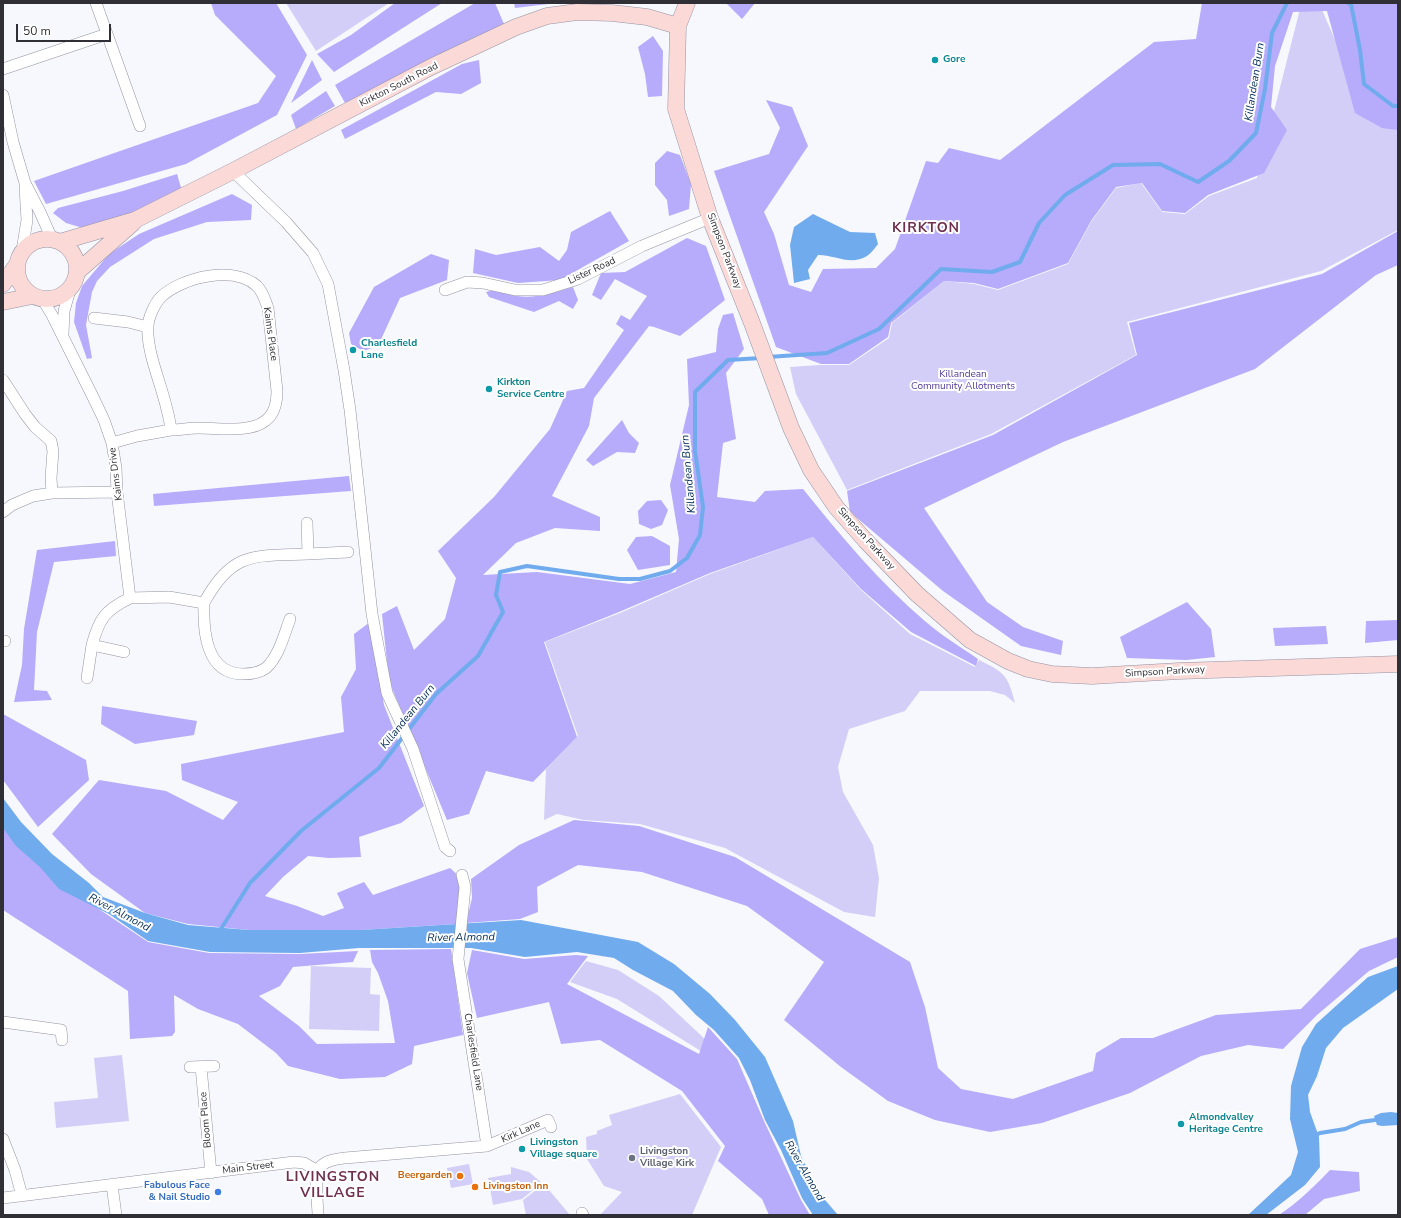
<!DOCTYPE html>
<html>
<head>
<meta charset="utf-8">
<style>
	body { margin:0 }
	#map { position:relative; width:1401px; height:1218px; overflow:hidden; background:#f7f7fe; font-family:"Nunito Sans",sans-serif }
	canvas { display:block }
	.frame { position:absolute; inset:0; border:4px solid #302f36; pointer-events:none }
	.scale { position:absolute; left:16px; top:24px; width:95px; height:18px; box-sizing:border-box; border:2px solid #302f36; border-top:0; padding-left:5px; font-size:12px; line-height:14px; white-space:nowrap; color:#302f36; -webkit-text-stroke:3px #fff; paint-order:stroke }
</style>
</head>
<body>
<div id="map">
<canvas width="1401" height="1218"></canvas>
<div class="frame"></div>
<div class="scale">50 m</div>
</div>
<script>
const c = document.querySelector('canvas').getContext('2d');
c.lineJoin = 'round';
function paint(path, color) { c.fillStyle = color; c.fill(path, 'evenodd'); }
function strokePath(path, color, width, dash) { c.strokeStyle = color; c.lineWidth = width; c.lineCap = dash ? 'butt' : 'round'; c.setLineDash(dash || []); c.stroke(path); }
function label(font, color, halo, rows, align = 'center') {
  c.font = font + ' "Nunito Sans",sans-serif'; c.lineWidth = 4; c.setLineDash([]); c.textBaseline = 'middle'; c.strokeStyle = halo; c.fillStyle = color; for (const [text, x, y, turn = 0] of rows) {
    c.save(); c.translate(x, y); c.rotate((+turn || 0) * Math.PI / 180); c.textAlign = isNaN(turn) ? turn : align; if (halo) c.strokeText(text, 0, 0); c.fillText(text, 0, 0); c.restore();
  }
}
const green = new Path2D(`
	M 286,3 L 389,3 L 316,51 Z
	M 1300,9 L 1322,10 L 1360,97 L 1398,109 L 1398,230 L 1321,271 L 1127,322 L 1136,355 L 991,434 L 847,490 L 796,394 L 790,367 L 820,365 L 849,365 L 889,338 L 892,323 L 944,281 L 974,284 L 998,290 L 1068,264 L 1091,222 L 1116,188 L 1141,183 L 1162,212 L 1185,214 L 1209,196 L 1257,178 Z
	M 813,537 L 861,590 L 910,634 L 975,667 L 979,660 C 1004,672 1008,675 1015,703 L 1005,695 L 990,691 L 920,691 L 905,711 L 849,729 L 838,767 L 843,792 L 873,845 L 879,878 L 875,917 L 844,912 L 725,848 L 640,824 L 584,820 L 557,814 L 544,820 L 546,769 L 578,736 L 545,642 L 620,613 L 710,574 Z
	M 586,961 L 618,970 L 659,996 L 708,1042 L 704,1053 L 617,999 L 570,982 Z
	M 311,966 L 371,968 L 370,994 L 380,995 L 379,1031 L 309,1029 Z
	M 122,1055 L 129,1121 L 56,1128 L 54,1102 L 98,1098 L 94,1058 Z
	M 680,1094 L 721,1147 L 692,1215 L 600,1215 L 622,1192 L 604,1186 L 587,1159 L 586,1137 L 597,1134 L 597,1131 L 612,1125 L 609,1115 Z
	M 469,1164 L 473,1184 L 451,1188 L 447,1168 Z
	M 511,1167 L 529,1172 L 542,1183 L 522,1199 L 493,1205 L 488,1178 L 511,1174 Z
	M 544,1184 L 570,1215 L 526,1215 L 523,1200 Z`);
const forest = new Path2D(`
	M 211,3 L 276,3 L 307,55 L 277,115 L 186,164 L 46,204 L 34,181 L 258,103 L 276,76 L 215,15 Z
	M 395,3 L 442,3 L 334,72 L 317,54 L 351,35 Z
	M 475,3 L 495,3 L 504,24 L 345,103 L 335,85 Z
	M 514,3 L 557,3 L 515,8 Z
	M 726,3 L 755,3 L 742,19 Z
	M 1202,3 L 1398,3 L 1398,130 L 1382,128 L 1355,113 L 1327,11 L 1293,12 L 1275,66 L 1271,107 L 1287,130 L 1264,173 L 1208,195 L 1185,213 L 1162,211 L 1142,183 L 1116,187 L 1091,221 L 1068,263 L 998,289 L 974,283 L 944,281 L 891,323 L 888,337 L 849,364 L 821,364 L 776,347 L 714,171 L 769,154 L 780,128 L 766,100 L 792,107 L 808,146 L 764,212 L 774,234 L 789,285 L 811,292 L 823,269 L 876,268 L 895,249 L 926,161 L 938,163 L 949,148 L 1000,160 L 1154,42 L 1196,39 Z
	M 653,36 L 663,51 L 662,96 L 648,97 L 645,74 L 638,47 Z
	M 312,60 L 322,80 L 291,103 Z
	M 479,60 L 481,83 L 461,94 L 436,92 L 345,139 L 341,130 L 462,64 Z
	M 326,91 L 335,106 L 296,129 L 291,115 Z
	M 667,151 L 680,155 L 691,184 L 689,209 L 669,216 L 667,200 L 655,185 L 655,163 Z
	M 177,174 L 182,191 L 130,215 L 83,228 L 66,223 L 53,213 L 58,208 L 123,191 Z
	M 232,194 L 252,205 L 251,220 L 207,222 L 154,239 L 110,267 L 97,281 L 92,292 L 86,325 L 92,358 L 87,359 L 74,322 L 76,303 L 82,286 L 109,254 L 139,234 Z
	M 610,211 L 629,241 L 560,280 L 518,283 L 473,273 L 475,249 L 496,255 L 540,247 L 559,261 L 567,250 L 571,232 Z
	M 1398,231 L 1398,265 L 1376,275 L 1255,369 L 1063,442 L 924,508 L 987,602 L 1023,627 L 1063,641 L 1061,655 L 1021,646 L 943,591 L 850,512 L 847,491 L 993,435 L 1137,355 L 1129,323 L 1322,274 Z
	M 687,238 L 706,246 L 725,300 L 680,336 L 654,327 L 649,326 L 594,398 L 589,426 L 552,496 L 600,517 L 600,531 L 555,528 L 516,543 L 483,575 L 537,572 L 630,584 L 676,572 L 679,539 L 670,485 L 689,405 L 687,359 L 716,352 L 718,329 L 723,315 L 733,313 L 744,349 L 726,373 L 736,439 L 723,443 L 717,497 L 755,502 L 765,491 L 803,489 C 840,535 880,583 926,622 C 942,636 961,647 978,659 L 976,666 L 911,632 L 861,589 L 813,537 L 710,573 L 619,612 L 544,642 L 577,737 L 533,782 L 486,771 L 469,814 L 447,820 L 389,681 L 382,614 L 397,606 L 414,650 L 445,619 L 456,578 L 438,551 L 494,497 L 550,429 L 567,391 L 584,388 L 624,330 L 616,324 L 621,315 L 630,320 L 647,296 L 615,279 L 601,300 L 592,295 L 601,273 L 625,272 Z
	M 431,254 L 449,260 L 447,280 L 400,298 L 378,346 L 363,351 L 351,344 L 349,333 L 374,287 Z
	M 573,287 L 578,300 L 573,309 L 559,301 L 534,312 L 489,297 L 486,292 C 497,288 506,295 517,296 C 536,299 555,292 573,287 Z
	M 622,420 L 629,433 L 639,443 L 635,453 L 617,452 L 593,466 L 586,460 Z
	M 349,476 L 351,491 L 154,506 L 153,494 Z
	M 661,500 L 668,510 L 662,525 L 651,529 L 639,524 L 638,511 L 647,501 Z
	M 652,536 L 670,546 L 670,565 L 638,570 L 627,550 L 636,537 Z
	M 115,541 L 116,556 L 54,562 L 37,632 L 34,690 L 47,691 L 52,700 L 14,702 L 22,665 L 24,629 L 37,550 Z
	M 1187,602 L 1211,629 L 1215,657 L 1186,660 L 1127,658 L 1120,637 Z
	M 1398,620 L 1398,640 L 1365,643 L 1366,621 Z
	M 370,622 L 384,705 L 424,806 L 401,823 L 359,837 L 361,857 L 329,858 L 308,856 L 283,877 L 265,896 L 297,906 L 323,916 L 344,908 L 337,893 L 364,882 L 373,895 L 450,868 L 460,877 L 461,883 L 456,924 L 361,930 L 249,930 L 188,924 L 145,913 L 91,874 L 52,834 L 99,780 L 166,791 L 223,820 L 238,802 L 182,780 L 181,764 L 344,732 L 341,697 L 356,669 L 354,634 Z
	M 1326,626 L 1328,644 L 1275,646 L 1273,628 Z
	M 102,706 L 197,721 L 194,735 L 135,744 L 101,724 Z
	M 3,714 L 86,760 L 89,780 L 38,827 L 3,780 Z
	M 3,815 L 78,895 L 148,942 L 209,953 L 300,954 L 358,951 L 353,962 L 293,967 L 280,986 L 259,996 L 299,1026 L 317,1044 L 395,1043 L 388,1001 L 378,973 L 372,962 L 370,950 L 451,949 L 463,1035 L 414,1046 L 412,1064 L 385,1077 L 340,1079 L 288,1066 L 276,1053 L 238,1024 L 198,1009 L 174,995 L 175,1032 L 172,1036 L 130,1039 L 128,991 L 3,910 Z
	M 574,820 L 639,826 L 735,857 L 910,962 L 925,1007 L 938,1068 L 961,1089 L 1013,1099 L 1093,1071 L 1096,1053 L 1121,1038 L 1153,1038 L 1216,1015 L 1301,1009 L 1360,949 L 1398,937 L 1398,957 L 1369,971 L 1317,1015 L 1283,1049 L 1248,1045 L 1201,1056 L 1130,1093 L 1042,1123 L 990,1132 L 935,1120 L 888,1101 L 841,1067 L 784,1020 L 824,962 L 747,906 L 642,872 L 578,865 L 537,887 L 538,912 L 520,919 L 466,923 L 472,898 L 471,879 L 519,845 Z
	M 472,950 L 524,959 L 576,955 L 588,956 L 567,984 L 699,1054 L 708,1027 L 737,1059 L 764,1121 L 801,1200 L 810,1215 L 769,1215 L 762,1199 L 718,1161 L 725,1146 L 682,1091 L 600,1040 L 561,1044 L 549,1002 L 477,1018 L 467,973 Z
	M 1330,1170 L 1359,1172 L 1360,1191 L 1324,1199 L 1305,1215 L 1279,1215 C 1297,1203 1315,1186 1330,1170 Z`);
const water = new Path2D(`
	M 813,214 L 850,232 L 875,233 L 878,244 C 875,248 871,253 867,256 C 850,266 836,255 818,255 L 808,270 L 810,279 L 794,283 L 790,245 L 794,227 Z
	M 3,798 L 21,822 L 52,854 L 89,883 L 103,897 L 145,913 L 188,925 L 249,930 L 361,930 L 521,920 L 638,942 L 674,964 L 710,994 L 735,1020 L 765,1057 L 793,1121 L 801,1156 L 819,1193 L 838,1215 L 813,1215 L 802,1198 L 781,1150 L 765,1120 L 750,1080 L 739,1058 L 714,1030 L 696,1015 L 673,991 L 633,970 L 614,958 L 577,952 L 525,957 L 471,948 L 359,948 L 300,953 L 210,952 L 148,941 L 109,914 L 59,889 L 40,867 L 16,846 L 3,828 Z
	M 1398,966 L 1398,989 L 1343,1028 L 1326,1048 L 1317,1076 L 1308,1095 L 1310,1112 L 1319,1137 L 1320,1167 L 1305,1185 L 1266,1215 L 1248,1215 L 1291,1175 L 1298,1152 L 1290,1119 L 1291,1086 L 1302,1047 L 1316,1024 L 1368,977 Z
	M 1391,1112 L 1398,1113 L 1398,1125 L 1382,1126 L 1377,1125 L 1374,1116 L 1381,1113 Z`);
const stream = new Path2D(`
	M 1348,3 L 1351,4 L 1360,50 L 1364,84 L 1393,106 L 1398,106
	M 768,357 L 827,353 L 879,329 L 941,269 L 992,272 L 1020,262 L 1039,223 L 1065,195 L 1113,165 L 1160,164 L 1198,182 L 1229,161 L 1256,133 L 1265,89 L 1272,33 L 1287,3
	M 219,932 L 250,883 L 301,831 L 379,768 L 436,694 L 478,656 L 503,612 L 496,595 L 500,572 L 527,566 L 619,579 L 640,579 L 670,571 L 687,558 L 700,535 L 703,507 L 695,451 L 695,392 L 728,360 L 761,358
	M 1314,1136 L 1320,1133 L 1345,1129 L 1361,1122 L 1375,1120`);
const street = new Path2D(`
	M 96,3 L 140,126
	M 3,69 L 107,34
	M 3,95 L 13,142 L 25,183 L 40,212 L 52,239
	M 233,171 L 286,222 L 313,253 L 328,284 L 344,370 L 350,410 L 372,614 L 387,693 L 413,749 L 445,847 L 450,851
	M 22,251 L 27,220 L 25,187
	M 445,290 L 467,282 L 483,283 L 515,290 L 543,290 L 578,279 L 642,246 L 710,218
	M 43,300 L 52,315 L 93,397 L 104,420 L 112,443 L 116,468 L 117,492 L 130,598 L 169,597 L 204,603 C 232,551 254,556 308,554 L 307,523
	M 94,318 L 128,322 L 148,327
	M 63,334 L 64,311 L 70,290
	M 3,380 L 25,414 L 35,427 L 51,441 L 53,451 L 51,478 L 52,493
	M 112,443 L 137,436 L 171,430 C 168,404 157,379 151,354 C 149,345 147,336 148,327 C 148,318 155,303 161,297 C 182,277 234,265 257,286 C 263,292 265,300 268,308 L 277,391 C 277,402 275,414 265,421 C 250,433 217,428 198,428 C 189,428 180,430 171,430
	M 3,512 L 12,505 L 33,496 L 52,493 L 117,492
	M 308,554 L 348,552
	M 204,603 C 203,631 206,674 243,674 C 251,674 259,673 266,668 C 279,656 284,635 290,619
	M 3,641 L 5,641
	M 124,652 L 92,645 C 99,619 105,610 130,598
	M 87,678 L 92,645
	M 462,875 L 465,887 L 458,959 L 487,1146
	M 3,1022 L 61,1030 L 62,1040
	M 190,1067 L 214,1066
	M 201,1067 L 211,1173
	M 3,1139 L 15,1170 L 22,1196
	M 112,1185 L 116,1215
	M 3,1198 L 294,1162 L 304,1163 L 318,1171
	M 582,1213 L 583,1215
	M 318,1215 C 318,1203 313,1175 321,1166 C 327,1160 337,1159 345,1158 L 487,1146 L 548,1120 L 551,1127`);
const secondary = new Path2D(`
	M 687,3 L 678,26 L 676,109 L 710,218 L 752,323 L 791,428 L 811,470 L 836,507 L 865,540 L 917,594 L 970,640 L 1008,661 L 1028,669 L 1052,674 L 1092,676 L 1179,671 L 1398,664
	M17 269a30 30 0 1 1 60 0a30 30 0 1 1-60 0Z
	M 60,242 L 135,220 L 233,171 L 431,67 L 516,27 L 547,16 L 577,12 L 612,13 L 647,17 L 678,26
	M 77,272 L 133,223
	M 3,284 L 16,266
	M 3,302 L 32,296`);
const markers = [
	[935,60,4,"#0f9aa8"],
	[353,350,4,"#0f9aa8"],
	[489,389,4,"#0f9aa8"],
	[1181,1124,4,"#0f9aa8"],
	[522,1149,4,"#0f9aa8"],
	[632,1158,4,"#6b7280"],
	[460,1176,4,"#e8710a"],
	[475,1187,4,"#e8710a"],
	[218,1192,4,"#3f7fe0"]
];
const cultureNames = [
	["Gore",943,60],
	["Charlesfield",361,344],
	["Lane",361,356],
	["Kirkton",497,383],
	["Service Centre",497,395],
	["Almondvalley",1189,1118],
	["Heritage Centre",1189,1130],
	["Livingston",530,1143],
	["Village square",530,1155]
];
const streetNames = [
	["Kirkton South Road",399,85,-27],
	["Simpson Parkway",724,251,69],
	["Lister Road",592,271,-25],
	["Kaims Place",270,334,82],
	["Kaims Drive",116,474,-97],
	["Simpson Parkway",866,539,48],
	["Simpson Parkway",1165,672,-3],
	["Charlesfield Lane",473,1052,81],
	["Bloom Place",206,1120,-95],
	["Kirk Lane",521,1132,-24],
	["Main Street",248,1168,-7]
];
const parkNames = [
	["Killandean",963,375],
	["Community Allotments",963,387]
];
const worshipNames = [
	["Livingston",640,1152],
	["Village Kirk",640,1164]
];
const foodNames = [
	["Beergarden",452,1176],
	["Livingston Inn",483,1187,"left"]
];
const shopNames = [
	["Fabulous Face",210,1186],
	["& Nail Studio",210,1198]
];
const waterNames = [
	["Killandean Burn",1255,82,-81],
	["Killandean Burn",689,474,-95],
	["Killandean Burn",408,717,-51],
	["River Almond",119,913,28],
	["River Almond",461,938,-1],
	["River Almond",804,1171,60]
];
const districtNames = [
	["KIRKTON",926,229],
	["LIVINGSTON",333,1178],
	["VILLAGE",333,1194]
];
paint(green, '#d2cef7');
paint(forest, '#b7abfc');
paint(water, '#6fabed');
strokePath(stream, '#6fabed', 4);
strokePath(street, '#9493a4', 12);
strokePath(secondary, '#9493a4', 17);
strokePath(street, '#fff', 11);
strokePath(secondary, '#fad9d7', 16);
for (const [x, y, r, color] of markers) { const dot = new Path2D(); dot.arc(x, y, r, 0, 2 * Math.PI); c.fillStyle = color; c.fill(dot); strokePath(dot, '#fff', 1.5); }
label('bold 10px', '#0d838f', '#fff', cultureNames, 'left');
label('10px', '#302f36', '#fff', streetNames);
label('10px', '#523b98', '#fff', parkNames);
label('bold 10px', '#5b616d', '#fff', worshipNames, 'left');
label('bold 10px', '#c56008', '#fff', foodNames, 'right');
label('bold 10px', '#366cbe', '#fff', shopNames, 'right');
label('italic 11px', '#002c55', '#fff', waterNames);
c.letterSpacing = '1px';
label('bold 14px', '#702f4f', '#fff', districtNames);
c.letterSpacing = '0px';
</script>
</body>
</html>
